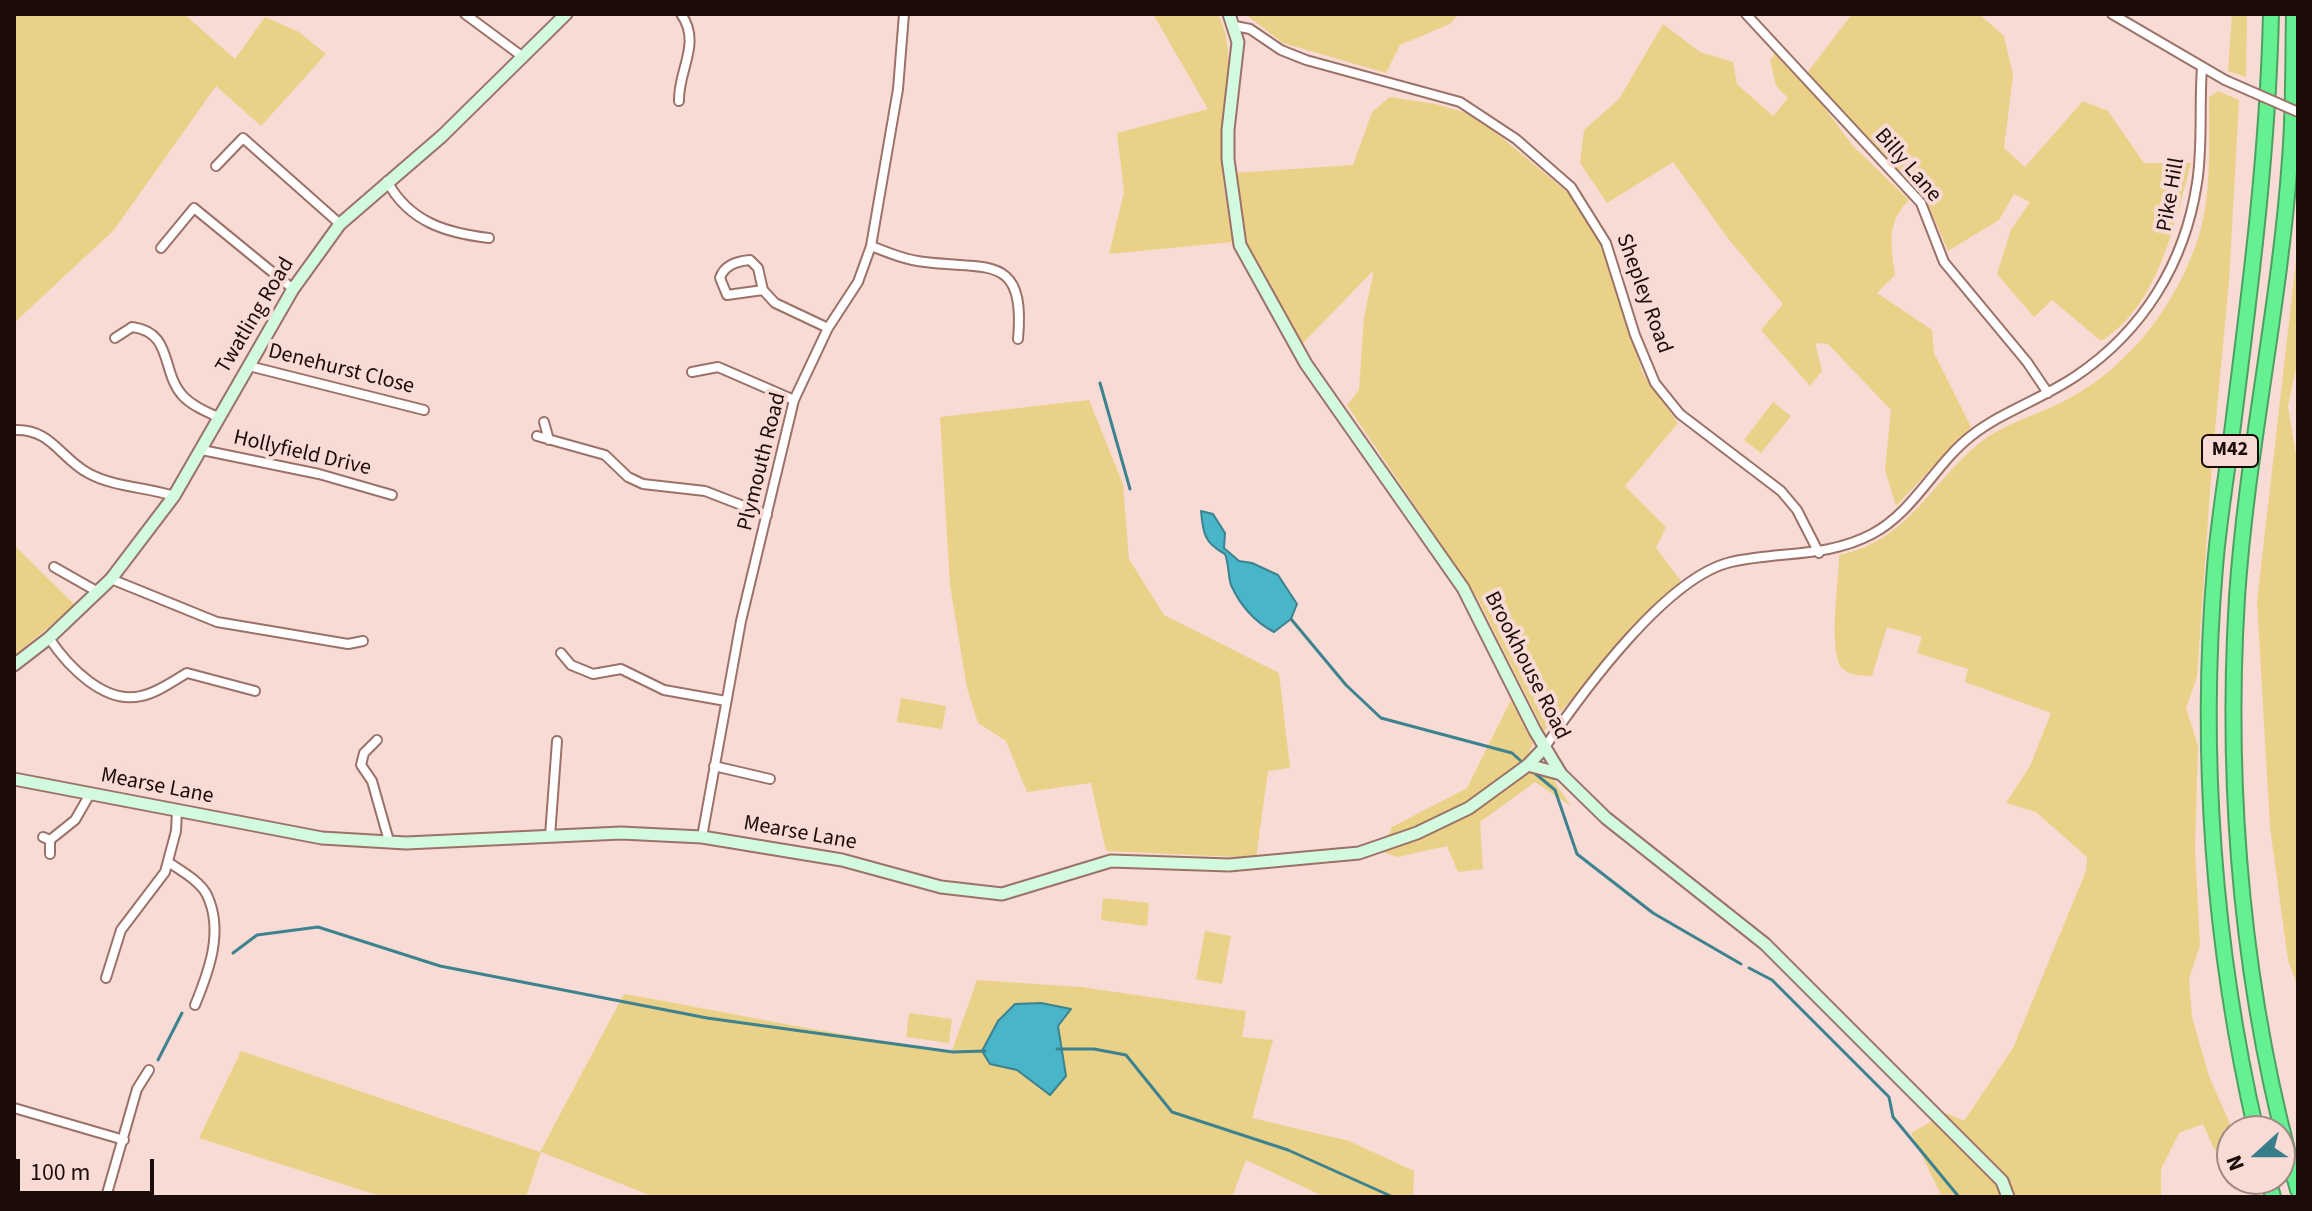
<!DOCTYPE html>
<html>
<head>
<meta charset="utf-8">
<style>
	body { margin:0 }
	#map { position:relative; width:2312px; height:1211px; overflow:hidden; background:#f8dbd5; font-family:"Source Sans 3",sans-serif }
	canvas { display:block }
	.frame { position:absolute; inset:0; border:16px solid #1c0c09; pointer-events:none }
	.north { position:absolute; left:2216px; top:1115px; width:80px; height:80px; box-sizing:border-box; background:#f8dbd5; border:2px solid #a08883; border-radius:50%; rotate:249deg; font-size:22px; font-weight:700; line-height:32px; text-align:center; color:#1c0c09 }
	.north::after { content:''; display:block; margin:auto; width:28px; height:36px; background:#377d8a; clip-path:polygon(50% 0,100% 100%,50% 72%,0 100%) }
	.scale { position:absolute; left:16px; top:1159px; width:138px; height:36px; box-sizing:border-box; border:4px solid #1c0c09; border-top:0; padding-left:10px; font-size:24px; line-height:28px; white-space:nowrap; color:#1c0c09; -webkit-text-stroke:6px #f8dbd5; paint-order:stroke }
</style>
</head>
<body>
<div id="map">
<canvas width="2312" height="1211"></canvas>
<div class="frame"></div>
<div class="north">N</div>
<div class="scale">100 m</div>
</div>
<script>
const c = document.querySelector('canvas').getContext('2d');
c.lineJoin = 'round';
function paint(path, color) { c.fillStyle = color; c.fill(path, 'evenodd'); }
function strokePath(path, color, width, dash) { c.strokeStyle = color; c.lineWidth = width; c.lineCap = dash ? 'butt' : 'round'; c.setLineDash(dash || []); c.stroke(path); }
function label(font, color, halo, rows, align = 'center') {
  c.font = font + ' "Source Sans 3",sans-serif'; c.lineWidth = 8; c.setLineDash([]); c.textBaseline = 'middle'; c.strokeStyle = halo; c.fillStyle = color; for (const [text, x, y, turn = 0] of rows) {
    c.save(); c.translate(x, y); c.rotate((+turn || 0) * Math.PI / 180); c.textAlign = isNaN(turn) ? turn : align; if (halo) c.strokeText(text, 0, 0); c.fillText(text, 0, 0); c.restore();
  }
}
const green = new Path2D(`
	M 14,14 L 184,14 L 235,59 L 265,17 L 299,32 L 326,54 L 261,126 L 216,86 L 114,230 L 14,323 Z
	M 1153,14 L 1218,14 C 1239,52 1222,112 1222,155 C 1222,184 1228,213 1233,242 L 1109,254 L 1124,192 L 1117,133 L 1208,109 Z
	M 1245,14 L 1458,14 L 1450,24 L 1400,45 L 1386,73 L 1283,43 Z
	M 1852,14 L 1979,14 L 2004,36 L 2013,75 L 2004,148 L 2025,167 L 2083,101 L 2108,111 L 2144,163 L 2191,163 C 2175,223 2158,307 2101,341 L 2052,300 L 2034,317 L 1997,274 L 2011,230 L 2030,202 L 2014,194 L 1999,220 L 1948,251 L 1926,200 L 1807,73 Z
	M 2232,14 L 2247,14 L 2246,77 L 2228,71 Z
	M 1663,24 L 1700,52 L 1733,62 L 1737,84 L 1773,116 L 1788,98 L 1776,86 L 1770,60 L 1776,52 L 1803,79 L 1853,146 L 1909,200 C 1886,223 1891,245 1895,275 L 1877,293 L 1932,330 L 1934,353 L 1971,427 L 1896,506 L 1885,470 L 1891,410 L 1828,344 L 1815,343 L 1822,371 L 1810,386 L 1761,330 L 1783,304 L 1730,241 L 1673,162 L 1607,203 L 1580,163 L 1584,130 L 1619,99 Z
	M 2218,91 L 2239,100 L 2229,281 L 2212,462 L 2197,677 L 2186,708 L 2198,746 L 2195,849 L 2200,945 L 2189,979 L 2192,1017 L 2209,1076 L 2233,1131 L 2232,1168 L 2213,1147 L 2203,1124 L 2179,1133 L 2161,1169 L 2161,1197 L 1942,1197 L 1911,1133 L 1946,1113 L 1964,1121 L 2013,1048 L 2086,871 L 2087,857 L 2036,812 L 2006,803 L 2030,766 L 2051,713 L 1965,682 L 1968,669 L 1917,653 L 1922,637 L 1887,627 L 1872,676 C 1862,675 1849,676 1842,668 C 1828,651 1839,579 1839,555 C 1908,541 1929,485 1978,444 C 2005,422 2040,415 2070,398 C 2132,364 2177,303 2199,236 C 2212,192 2209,142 2209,97 Z
	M 1390,97 L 1436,104 L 1476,116 L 1572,196 L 1603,244 L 1643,374 L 1678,423 L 1625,486 L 1666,527 L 1656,548 L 1681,581 L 1638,622 L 1544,731 L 1478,599 L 1347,405 L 1359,390 L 1364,317 L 1374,270 L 1301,345 L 1242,235 L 1233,173 L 1353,165 L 1372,112 Z
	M 2298,243 L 2298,358 L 2288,406 L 2298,468 L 2298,987 L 2288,960 L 2270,827 L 2257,602 Z
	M 1089,400 L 1123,484 L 1129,559 L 1164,615 L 1279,673 L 1290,768 L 1268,771 L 1256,858 L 1106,851 L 1091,783 L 1027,792 L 1006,741 L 978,723 L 967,688 L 950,585 L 940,417 Z
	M 1773,402 L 1791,416 L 1761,453 L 1744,440 Z
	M 14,545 L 75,605 L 14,656 Z
	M 901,698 L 946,706 L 942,729 L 897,722 Z
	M 1511,700 L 1533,744 L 1525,760 L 1552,778 L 1571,806 L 1535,782 L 1480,822 L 1483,869 L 1458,872 L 1447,846 L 1397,857 L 1381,851 L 1392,827 L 1467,788 Z
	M 1103,898 L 1149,903 L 1147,926 L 1101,920 Z
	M 1205,931 L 1231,936 L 1222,984 L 1196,979 Z
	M 977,980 L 1081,987 L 1246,1011 L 1242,1037 L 1273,1040 L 1252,1118 L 1349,1141 L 1414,1171 L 1413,1197 L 1325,1197 L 1246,1160 L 1232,1197 L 654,1197 L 541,1152 L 526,1197 L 383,1197 L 199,1138 L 241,1051 L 540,1152 L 624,994 C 733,1013 842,1037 952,1051 ZM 1070,1009 L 1058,1026 L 1066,1076 L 1050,1095 L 1017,1070 Z
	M 909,1013 L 952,1019 L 949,1043 L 906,1037 Z`);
const water = new Path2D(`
	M 1201,511 L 1213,514 L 1225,533 L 1224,548 L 1239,561 L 1252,563 L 1278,575 L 1297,604 L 1291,619 L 1274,632 C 1255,622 1240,605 1231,585 C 1228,576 1229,564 1225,554 C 1204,543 1203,533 1201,511 Z
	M 1041,1003 L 1071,1009 L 1058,1026 L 1066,1076 L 1050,1095 L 1017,1070 L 990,1064 L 982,1051 L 998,1021 L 1015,1004 Z`);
const stream = new Path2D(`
	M 1100,383 L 1130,489
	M 1291,619 L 1346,685 L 1381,718 L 1512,753 L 1521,761
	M 1531,770 L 1555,790 L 1577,854 L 1653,913 L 1741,964
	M 233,953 L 257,935 L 318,927 L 440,966 L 707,1018 L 953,1052 L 985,1051
	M 1749,968 L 1772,980 L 1889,1097 L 1893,1117 L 1959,1197
	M 1057,1049 L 1094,1049 L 1126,1055 L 1172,1112 L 1288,1150 L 1393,1197
	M 158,1060 L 182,1013`);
const street = new Path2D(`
	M 465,14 L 523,57
	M 1746,14 L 1921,203 L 1944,262 L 2027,362 L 2048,393
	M 2112,14 L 2225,80
	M 1235,26 L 1250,29 L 1281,50 L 1306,60 L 1460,102 L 1516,139 L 1571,187 L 1606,243 L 1635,335 L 1655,383 L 1680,414 L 1781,491 L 1797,510 L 1819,553
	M 679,101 C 678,70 702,43 681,14
	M 216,166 L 243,138 L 340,224
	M 387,181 C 409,222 446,233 489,238
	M 871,246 C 889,253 906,260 925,262 C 987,270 1026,253 1018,339
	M 161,248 L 194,208 L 293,289
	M 763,290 L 758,268 L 750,260 C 738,261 724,265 720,278 L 727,295 L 763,290 L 775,303 L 828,328
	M 115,338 L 132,327 C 173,332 161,371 182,395 C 192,406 207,412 220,418
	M 249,366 L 424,410
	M 692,372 L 718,367 L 794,400
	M 544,422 L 549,440
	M 14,430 C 51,428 60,458 88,473 C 113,487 146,487 174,496
	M 537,436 L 605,455 L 628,477 L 643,484 L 705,491 L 767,515
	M 202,450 L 319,474 L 392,495
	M 54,567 L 98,592
	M 111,579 L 217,622 L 348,644 L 363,641
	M 49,638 C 67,665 104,705 141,696 C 157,693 173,681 187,673 L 255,691
	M 561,653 L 571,665 L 593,674 L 621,669 L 664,690 L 726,701
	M 377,740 L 364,753 L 361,765 L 372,781 L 389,841
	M 1545,747 C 1582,693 1666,577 1731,562 C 1779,551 1827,558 1872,534 C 1914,512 1935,464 1971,436 C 2003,411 2042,399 2076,376 C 2143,331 2185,263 2197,183 C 2203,146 2199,106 2202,68
	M 714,766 L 770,779
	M 550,836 L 557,741
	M 43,837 L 50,840 L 50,854
	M 702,837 L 741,621 L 794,400 L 828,328 L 858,282 L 871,246 L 898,89 L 904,14
	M 50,840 L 75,820 L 90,794
	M 168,862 C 180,870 200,881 207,895 C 224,931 209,971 195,1005
	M 106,978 L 121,930 L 165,872 L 176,831 L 177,811
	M 14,1108 L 124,1140
	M 106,1197 L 137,1089 L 149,1070`);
const secondary = new Path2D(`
	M 1229,14 L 1238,42 L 1228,130 L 1228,159 L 1240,245 L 1306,364 L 1463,588 L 1535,731 L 1561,774 L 1606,818 L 1765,944 L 2002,1181 L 2008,1197
	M 14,665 L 49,638 L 111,579 L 174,496 L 293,289 L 340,224 L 442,136 L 566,14
	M 1528,765 L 1561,774
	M 14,779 L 322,838 L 406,843 L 621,833 L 702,837 L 842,860 L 941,887 L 1002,894 L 1111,861 L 1229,865 L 1359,853 L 1417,833 L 1469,808 L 1528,765 L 1545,747`);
const highway = new Path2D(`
	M 2294,14 C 2293,62 2294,111 2290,159 C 2280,305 2247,450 2237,597 C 2225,795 2243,999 2298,1190
	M 2256,1131 C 2214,948 2199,755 2215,567 C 2219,517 2228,467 2234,417 C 2251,283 2268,149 2271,14
	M 2268,1179 L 2273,1197`);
const streetBridge = new Path2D(`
	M 2225,80 L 2298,112`);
const shields = [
	[2230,451,56]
];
const shieldNames = [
	["M42",2230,451]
];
const streetNames = [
	["Billy Lane",1907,166,49],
	["Pike Hill",2172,195,-80],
	["Shepley Road",1643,294,70],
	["Twatling Road",256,316,-59],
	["Denehurst Close",341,370,14],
	["Hollyfield Drive",302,454,13],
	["Plymouth Road",763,462,-76],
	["Brookhouse Road",1526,666,63],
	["Mearse Lane",157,787,11],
	["Mearse Lane",800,834,10]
];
paint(green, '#ead188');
paint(water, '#49b5c8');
strokePath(water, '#3c828f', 2);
strokePath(stream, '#3c828f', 3);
strokePath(street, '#9c7168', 12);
strokePath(secondary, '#9c7168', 15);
strokePath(highway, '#4ba062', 18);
strokePath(street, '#fff', 8);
strokePath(secondary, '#d1fade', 11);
strokePath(highway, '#65f092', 14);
strokePath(streetBridge, '#9c7168', 12, []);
strokePath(streetBridge, '#fff', 8);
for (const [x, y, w] of shields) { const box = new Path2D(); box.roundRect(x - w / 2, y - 16, w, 32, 6); c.fillStyle = '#f8dbd5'; c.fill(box); strokePath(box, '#1c0c09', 2); }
label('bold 20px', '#1c0c09', null, shieldNames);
label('22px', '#1c0c09', '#f8dbd5', streetNames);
</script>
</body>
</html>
